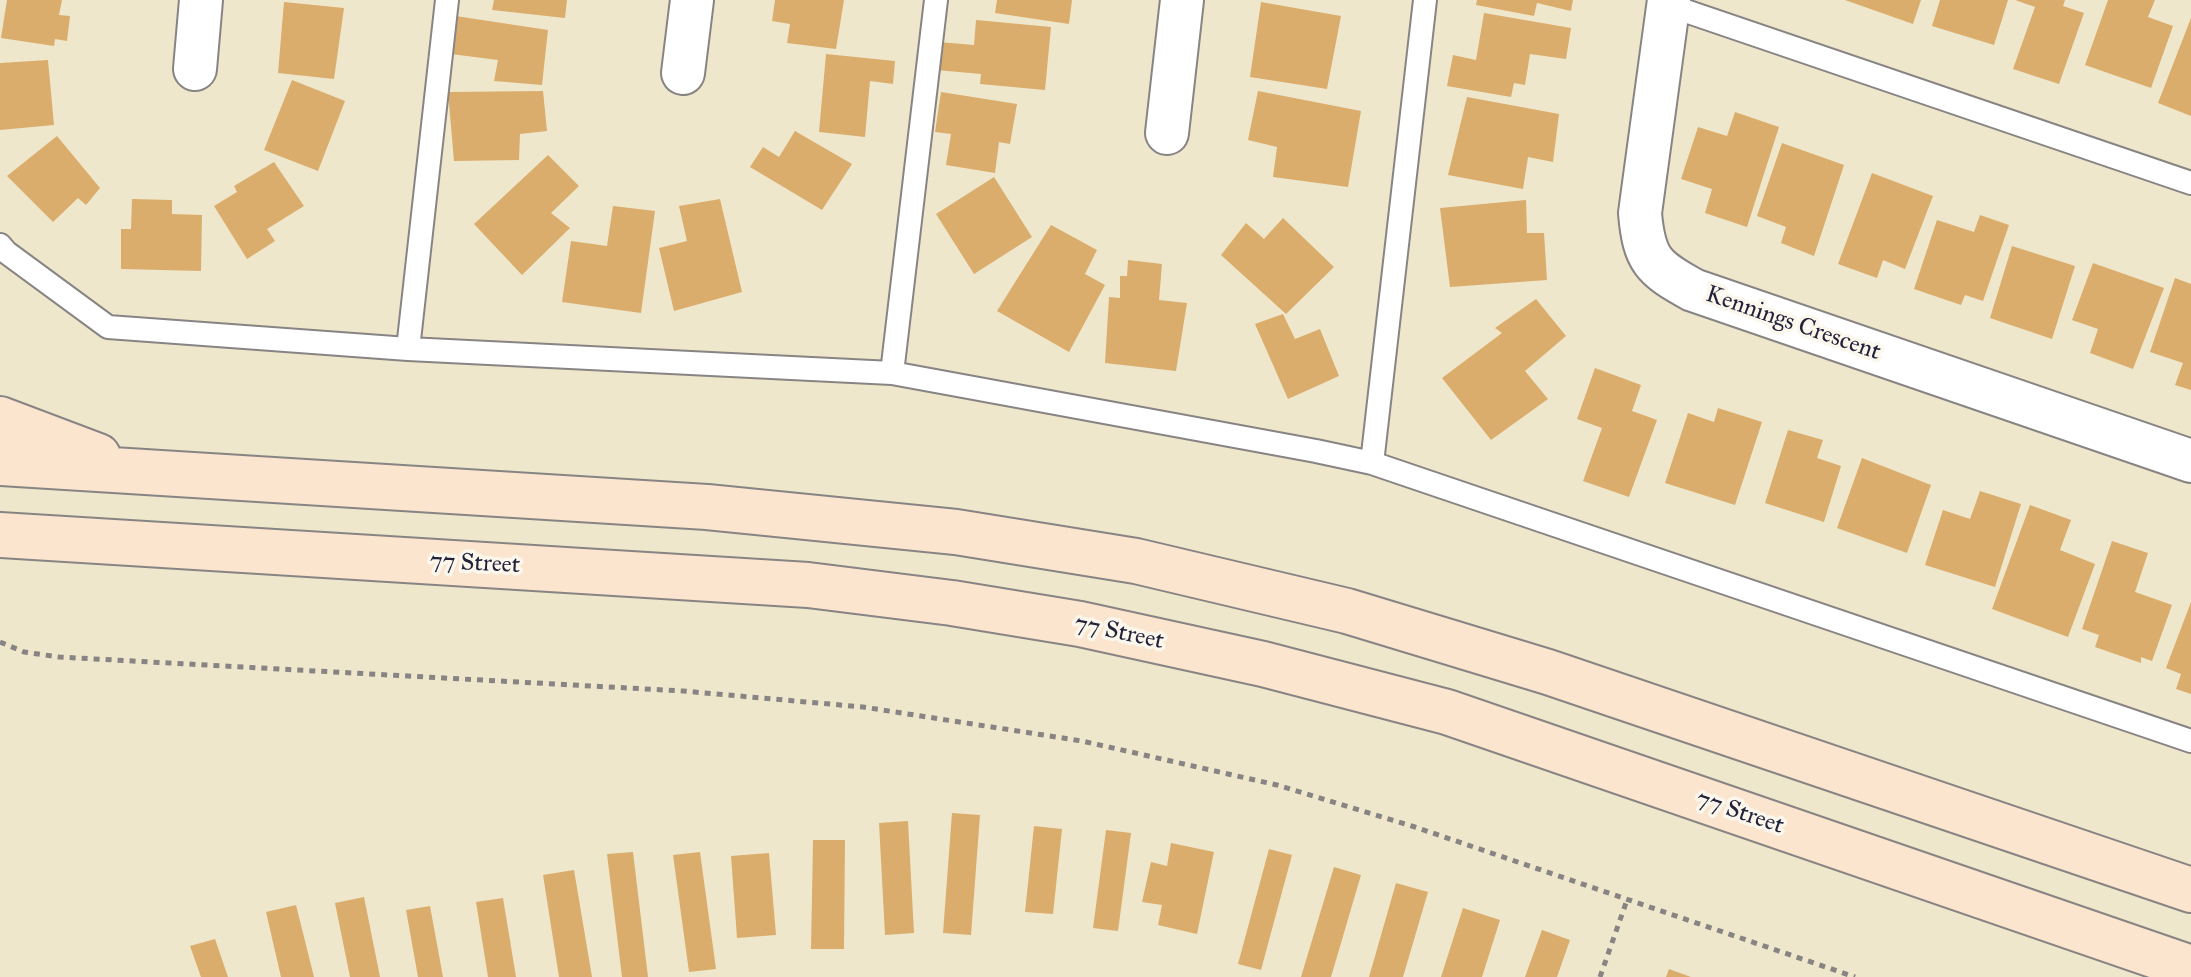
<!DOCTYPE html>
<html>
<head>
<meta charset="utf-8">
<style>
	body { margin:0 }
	canvas { display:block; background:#eee7cb }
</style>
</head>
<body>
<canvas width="2191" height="977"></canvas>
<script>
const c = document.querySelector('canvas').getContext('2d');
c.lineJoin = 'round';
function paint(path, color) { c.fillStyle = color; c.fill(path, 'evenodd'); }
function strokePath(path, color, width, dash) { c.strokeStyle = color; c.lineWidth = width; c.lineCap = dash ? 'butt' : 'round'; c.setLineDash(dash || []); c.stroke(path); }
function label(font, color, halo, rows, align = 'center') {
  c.font = font + ' "IM FELL Great Primer",serif'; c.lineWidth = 7; c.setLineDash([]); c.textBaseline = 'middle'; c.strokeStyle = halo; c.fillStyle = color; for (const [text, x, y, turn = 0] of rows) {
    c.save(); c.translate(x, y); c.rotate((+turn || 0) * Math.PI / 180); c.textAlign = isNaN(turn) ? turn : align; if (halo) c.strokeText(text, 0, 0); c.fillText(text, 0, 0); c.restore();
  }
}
const building = new Path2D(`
	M 7,0 L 62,0 L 59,15 L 70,16 L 67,41 L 55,39 L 54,46 L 1,38 Z
	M 494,0 L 567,0 L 565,18 L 492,10 Z
	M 775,0 L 844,0 L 836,49 L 787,43 L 790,24 L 772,21 Z
	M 997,0 L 1072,0 L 1069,24 L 995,13 Z
	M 1477,0 L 1573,0 L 1571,11 L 1537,3 L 1534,16 L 1476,5 Z
	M 1845,0 L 1921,0 L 1913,24 Z
	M 1940,0 L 2008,0 L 1994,45 L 1932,26 Z
	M 2015,0 L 2065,0 L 2063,6 L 2084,13 L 2059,84 L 2013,69 L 2035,7 Z
	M 2108,0 L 2155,0 L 2148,17 L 2173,26 L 2151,88 L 2085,65 Z
	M 284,2 L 344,8 L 334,79 L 278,73 Z
	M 1261,2 L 1341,16 L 1327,89 L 1250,77 Z
	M 1484,13 L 1571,28 L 1566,59 L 1530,54 L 1525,85 L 1514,83 L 1511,97 L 1447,86 L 1453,55 L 1476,60 Z
	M 449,15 L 548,30 L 542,85 L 494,81 L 498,60 L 443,53 Z
	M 2191,18 L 2191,116 L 2158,103 Z
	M 976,20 L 1051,27 L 1045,90 L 980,84 L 981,74 L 936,70 L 939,42 L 974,45 Z
	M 826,54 L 895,61 L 893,84 L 870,81 L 865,137 L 819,132 Z
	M 48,60 L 54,125 L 0,130 L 0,63 Z
	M 292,80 L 345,101 L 318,171 L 264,150 Z
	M 543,91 L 547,131 L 520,134 L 519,160 L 454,161 L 448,92 Z
	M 1258,91 L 1361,111 L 1348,187 L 1273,177 L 1277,147 L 1248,140 Z
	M 941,92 L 1017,104 L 1010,144 L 999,142 L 995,173 L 946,165 L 951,134 L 935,132 Z
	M 1467,97 L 1559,114 L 1553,162 L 1528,157 L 1523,189 L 1448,175 Z
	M 1735,112 L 1779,127 L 1747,227 L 1705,213 L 1712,189 L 1681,179 L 1698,127 L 1727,136 Z
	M 795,131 L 852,164 L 822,210 L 750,167 L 763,147 L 779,157 Z
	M 57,136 L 100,188 L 86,205 L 78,198 L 53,222 L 7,176 Z
	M 1782,143 L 1844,165 L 1814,256 L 1781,243 L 1786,227 L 1757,216 Z
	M 548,155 L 579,186 L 551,213 L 570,228 L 522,275 L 474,224 Z
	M 274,162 L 304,206 L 267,229 L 275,241 L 247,259 L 214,206 L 237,192 L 234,186 Z
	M 1872,173 L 1933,196 L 1905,269 L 1883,260 L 1877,278 L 1838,264 Z
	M 994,177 L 1032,237 L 974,274 L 936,214 Z
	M 132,199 L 172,200 L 172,214 L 202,215 L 201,271 L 121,269 L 121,229 L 131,229 Z
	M 720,199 L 742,292 L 674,311 L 659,248 L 687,241 L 679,206 Z
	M 1526,200 L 1527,233 L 1544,233 L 1547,280 L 1450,287 L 1440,208 Z
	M 613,206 L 655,211 L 641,313 L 562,302 L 571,241 L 607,246 Z
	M 1980,215 L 2009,225 L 1983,301 L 1965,295 L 1961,305 L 1914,289 L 1937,220 L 1974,232 Z
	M 1283,218 L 1334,267 L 1286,314 L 1221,255 L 1246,223 L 1264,239 Z
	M 1051,225 L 1097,250 L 1085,274 L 1105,285 L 1069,352 L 997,311 Z
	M 2012,246 L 2075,266 L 2052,339 L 1990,318 Z
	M 1128,260 L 1162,264 L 1159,300 L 1187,303 L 1176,371 L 1105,363 L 1109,297 L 1120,298 L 1120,276 L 1127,276 Z
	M 2093,263 L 2164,288 L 2133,369 L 2090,353 L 2098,329 L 2072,320 Z
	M 2175,278 L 2191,284 L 2191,390 L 2175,385 L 2183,363 L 2150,352 Z
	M 1536,299 L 1566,336 L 1525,371 L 1548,399 L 1491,440 L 1442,378 L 1502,333 L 1495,328 Z
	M 1283,314 L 1295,339 L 1320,329 L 1339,376 L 1288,399 L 1255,324 Z
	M 1595,368 L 1641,385 L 1632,411 L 1657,420 L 1629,497 L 1583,481 L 1602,428 L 1577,419 Z
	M 1718,408 L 1762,422 L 1735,505 L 1665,483 L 1688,413 L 1714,422 Z
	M 1788,430 L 1823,440 L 1817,458 L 1841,466 L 1824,522 L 1765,503 Z
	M 1862,458 L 1931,485 L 1907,553 L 1837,528 Z
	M 1980,491 L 2021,504 L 1995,587 L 1925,565 L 1943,510 L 1970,519 Z
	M 2030,505 L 2071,520 L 2060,550 L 2095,564 L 2068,637 L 1992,609 Z
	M 2112,541 L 2148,553 L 2135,592 L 2172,605 L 2152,661 L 2141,657 L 2141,663 L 2095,647 L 2099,635 L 2082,629 Z
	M 2191,602 L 2191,694 L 2176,689 L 2181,674 L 2166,668 Z
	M 952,813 L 980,815 L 971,935 L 943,933 Z
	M 908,821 L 914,933 L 885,935 L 879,823 Z
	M 1034,826 L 1062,829 L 1053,914 L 1025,912 Z
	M 1106,830 L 1131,833 L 1118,931 L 1093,928 Z
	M 813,840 L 845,840 L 844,949 L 811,949 Z
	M 1171,843 L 1214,852 L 1197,934 L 1158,925 L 1162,905 L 1142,902 L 1151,862 L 1167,866 Z
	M 1269,849 L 1292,855 L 1261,970 L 1238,964 Z
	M 633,852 L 648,977 L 622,977 L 607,854 Z
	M 700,852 L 716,969 L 689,972 L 673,855 Z
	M 769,853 L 776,935 L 737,938 L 731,856 Z
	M 1334,867 L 1361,875 L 1331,977 L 1301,977 Z
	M 574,870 L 592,977 L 559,977 L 543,875 Z
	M 1396,883 L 1428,892 L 1403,977 L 1369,977 Z
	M 364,897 L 380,977 L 350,977 L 335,903 Z
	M 503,898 L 516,977 L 488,977 L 476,902 Z
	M 296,905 L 314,977 L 281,977 L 266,912 Z
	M 430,906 L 443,977 L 418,977 L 406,910 Z
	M 1463,908 L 1500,920 L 1482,977 L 1441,977 Z
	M 1542,930 L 1570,940 L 1557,977 L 1525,977 Z
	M 215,939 L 228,977 L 201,977 L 190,946 Z
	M 1669,969 L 1691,977 L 1666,977 Z`);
const path = new Path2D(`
	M 0,642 L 24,652 L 59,657 L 683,691 L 863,707 L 1082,741 L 1277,785 L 1415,827 L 1855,977
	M 1600,977 L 1627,900`);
const service = new Path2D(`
	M 1668,5 L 2191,183
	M 0,245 L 6,252 L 108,327 L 408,349 L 892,373 L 1316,451 L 1372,463 L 2191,741
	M 408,349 L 447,0
	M 892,373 L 936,0
	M 1372,463 L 1425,0`);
const minor = new Path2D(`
	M 1669,0 L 1640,213 C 1644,260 1653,268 1693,290 L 2191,461
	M 195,69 L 201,0
	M 683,73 L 692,0
	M 1167,133 L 1182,0`);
const secondary = new Path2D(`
	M 0,419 L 98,456
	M 0,463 L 707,507 L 956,532 L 1136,561 L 1347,611 L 1548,672 L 2191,890
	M 0,535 L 808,585 L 952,603 L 1080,624 L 1263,664 L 1447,712 L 2191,968`);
const streetNames = [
	["Kennings Crescent",1793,324,19],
	["77 Street",475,564,3],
	["77 Street",1119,633,12],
	["77 Street",1740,813,19]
];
paint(building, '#dbad6d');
strokePath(service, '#888483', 26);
strokePath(minor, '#888483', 46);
strokePath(secondary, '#888483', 48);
strokePath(path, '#888483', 5, [6, 6]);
strokePath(service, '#fff', 22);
strokePath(minor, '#fff', 42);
strokePath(secondary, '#fbe5cf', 44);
label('24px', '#22223b', '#fbf7ec', streetNames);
</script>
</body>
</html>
